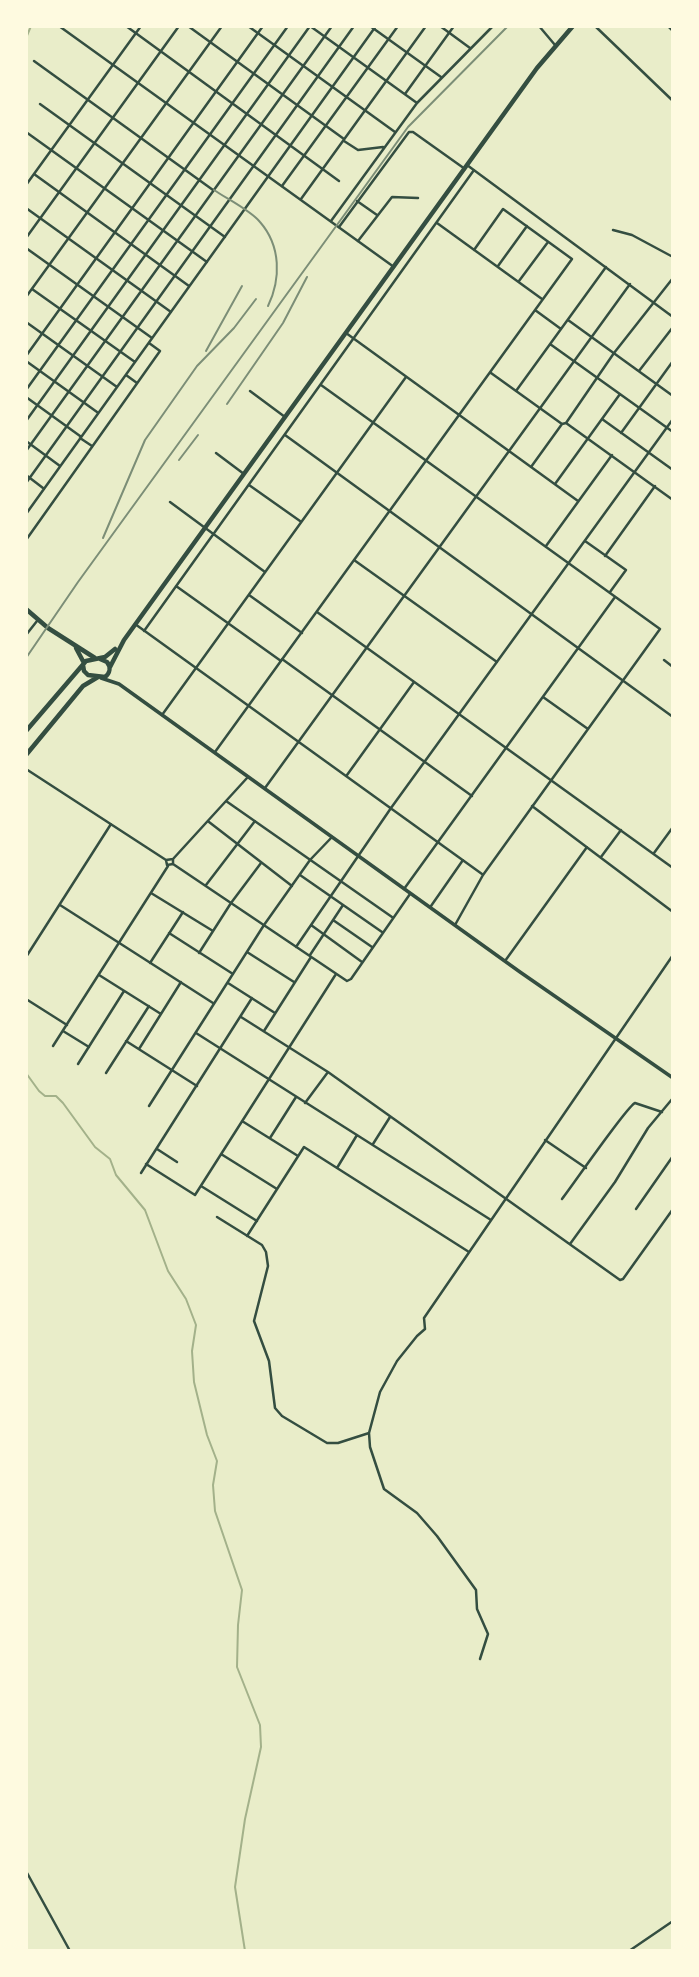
<!DOCTYPE html>
<html>
<head>
<meta charset="utf-8">
<style>
	body { margin:0 }
	#map { position:relative; width:699px; height:1977px; overflow:hidden; background:#e9edc9; font-family:Montserrat,sans-serif }
	canvas { display:block }
	.frame { position:absolute; inset:0; border:28px solid #fefae0; pointer-events:none }
</style>
</head>
<body>
<div id="map">
<canvas width="699" height="1977"></canvas>
<div class="frame"></div>
</div>
<script>
const c = document.querySelector('canvas').getContext('2d');
c.lineJoin = 'round';
function strokePath(path, color, width, dash) { c.strokeStyle = color; c.lineWidth = width; c.lineCap = dash ? 'butt' : 'round'; c.setLineDash(dash || []); c.stroke(path); }
const stream = new Path2D(`
	M 26,38 L 31,26
	M 26,1073 L 39,1091 L 45,1096 L 56,1096 L 63,1103 L 95,1147 L 110,1159 L 116,1175 L 145,1210 L 168,1271 L 186,1299 L 196,1325 L 192,1351 L 194,1382 L 207,1435 L 217,1461 L 213,1485 L 215,1511 L 242,1590 L 238,1625 L 237,1667 L 260,1725 L 261,1747 L 245,1819 L 235,1887 L 245,1951`);
const minor = new Path2D(`
	M 126,26 L 339,181
	M 188,26 L 344,139
	M 248,26 L 395,132
	M 310,26 L 417,103
	M 370,26 L 441,77
	M 440,26 L 470,48
	M 539,26 L 555,45
	M 595,26 L 673,101
	M 668,26 L 673,31
	M 34,61 L 213,190
	M 405,94 L 454,26
	M 40,104 L 225,237
	M 26,132 L 207,262
	M 344,141 L 358,150 L 383,147
	M 467,165 L 673,317
	M 34,174 L 189,286
	M 26,185 L 141,26
	M 282,186 L 398,26
	M 301,199 L 426,26
	M 357,201 L 377,215
	M 26,208 L 171,312
	M 331,221 L 417,103 L 493,26
	M 437,223 L 542,299
	M 339,227 L 409,132 L 413,132 L 465,169
	M 613,230 L 632,235 L 673,257
	M 26,238 L 179,26
	M 358,241 L 392,197 L 418,198
	M 26,248 L 152,338
	M 498,266 L 527,226
	M 519,281 L 548,242
	M 32,289 L 135,362
	M 26,297 L 222,26
	M 535,310 L 561,329
	M 568,320 L 673,396
	M 26,322 L 117,387
	M 346,333 L 578,501
	M 550,344 L 673,432
	M 26,361 L 97,412
	M 639,371 L 673,327
	M 491,373 L 562,424
	M 126,375 L 137,383
	M 321,385 L 660,629 L 483,875 L 455,925
	M 26,390 L 288,26
	M 250,391 L 285,417
	M 516,391 L 606,267
	M 26,397 L 80,436
	M 602,419 L 673,470
	M 26,421 L 310,26
	M 566,423 L 673,500
	M 621,433 L 673,361
	M 285,435 L 673,717
	M 80,438 L 92,446
	M 26,441 L 60,466
	M 26,451 L 332,26
	M 216,453 L 244,474
	M 531,467 L 562,424 L 566,423 L 614,353 L 673,278
	M 26,475 L 43,488
	M 26,483 L 354,26
	M 555,484 L 620,394
	M 249,485 L 300,521
	M 170,502 L 265,572
	M 26,514 L 376,26
	M 26,540 L 160,351 L 149,343
	M 585,541 L 626,570 L 610,592
	M 546,546 L 612,455
	M 605,556 L 655,486
	M 354,560 L 497,662
	M 176,586 L 281,661
	M 249,595 L 302,633
	M 317,612 L 673,868
	M 135,624 L 482,874
	M 144,631 L 474,170
	M 26,635 L 37,621
	M 282,659 L 472,796
	M 664,660 L 673,667
	M 543,697 L 588,729
	M 162,715 L 406,377
	M 215,752 L 572,259 L 503,209 L 474,250
	M 26,769 L 166,860
	M 347,775 L 414,682
	M 265,788 L 630,284
	M 226,801 L 392,917
	M 532,806 L 673,912
	M 209,822 L 292,886
	M 654,853 L 673,827
	M 601,857 L 621,830
	M 173,859 L 166,860 L 167,865 L 173,864 L 173,859 L 247,778
	M 173,864 L 347,981 L 351,979 L 410,894
	M 300,875 L 382,932
	M 206,885 L 255,821
	M 404,889 L 615,597
	M 151,893 L 213,931
	M 60,905 L 213,1003
	M 431,906 L 463,860
	M 333,920 L 372,947
	M 311,925 L 362,962
	M 169,933 L 233,974
	M 296,947 L 391,808 L 673,419
	M 247,952 L 294,982
	M 199,953 L 231,903 L 261,863
	M 310,955 L 343,905
	M 26,957 L 111,824
	M 505,961 L 587,847
	M 150,963 L 183,912
	M 99,975 L 161,1014
	M 228,983 L 275,1013
	M 26,999 L 67,1025
	M 241,1017 L 328,1072 L 620,1280 L 623,1279 L 673,1209
	M 63,1031 L 89,1047
	M 264,1031 L 311,957
	M 196,1033 L 491,1220
	M 126,1041 L 197,1086
	M 53,1046 L 168,866
	M 139,1049 L 181,982
	M 78,1064 L 124,991
	M 106,1073 L 149,1006
	M 305,1103 L 328,1072
	M 149,1106 L 264,925 L 310,860 L 332,837
	M 242,1121 L 298,1156
	M 270,1138 L 296,1097
	M 545,1140 L 586,1168
	M 373,1144 L 390,1117
	M 157,1149 L 177,1162
	M 221,1154 L 277,1189
	M 146,1164 L 195,1195 L 336,974
	M 337,1168 L 357,1135
	M 141,1173 L 252,998
	M 201,1186 L 257,1221
	M 562,1199 C 573,1185 627,1106 635,1103 L 662,1112
	M 636,1209 L 673,1156
	M 217,1217 L 262,1245 L 266,1252 L 268,1266 L 254,1321 L 269,1361 L 275,1408 L 282,1416 L 327,1443 L 338,1443 L 369,1433
	M 247,1236 L 304,1147 L 469,1252
	M 570,1244 L 615,1182 L 648,1128 L 673,1098
	M 480,1659 L 488,1634 L 477,1609 L 476,1590 L 437,1536 L 417,1513 L 384,1489 L 370,1447 L 369,1433 L 380,1392 L 397,1361 L 417,1336 L 425,1329 L 424,1318 L 673,955
	M 26,1871 L 70,1951
	M 629,1951 L 673,1921`);
const tertiary = new Path2D(`
	M 59,26 L 394,267
	M 26,356 L 263,26`);
const secondary = new Path2D(`
	M 101,678 L 119,684 L 520,972 L 673,1078`);
const trunk = new Path2D(`
	M 26,609 L 48,628 L 95,658
	M 76,648 L 84,663
	M 83,665 L 84,671 L 88,675 L 105,677 C 110,673 111,667 107,662 L 100,659
	M 110,667 L 124,640 L 537,68 L 573,26
	M 26,731 L 86,661 L 105,657 L 115,649
	M 26,755 L 83,686 L 98,677`);
const rail = new Path2D(`
	M 214,190 C 227,199 250,210 260,222 C 281,246 281,279 268,306
	M 206,351 L 242,286
	M 227,404 L 283,323 L 307,277
	M 179,460 L 198,435
	M 103,538 L 145,440 L 197,366 L 234,328 L 256,299
	M 26,658 L 78,582 L 408,127 L 508,26`);
strokePath(stream, '#a3b18a', 2);
strokePath(minor, '#344e41', 2.5);
strokePath(tertiary, '#344e41', 2.5);
strokePath(secondary, '#344e41', 3.5);
strokePath(trunk, '#344e41', 4.5);
strokePath(rail, '#7c8e77', 2);
</script>
</body>
</html>
